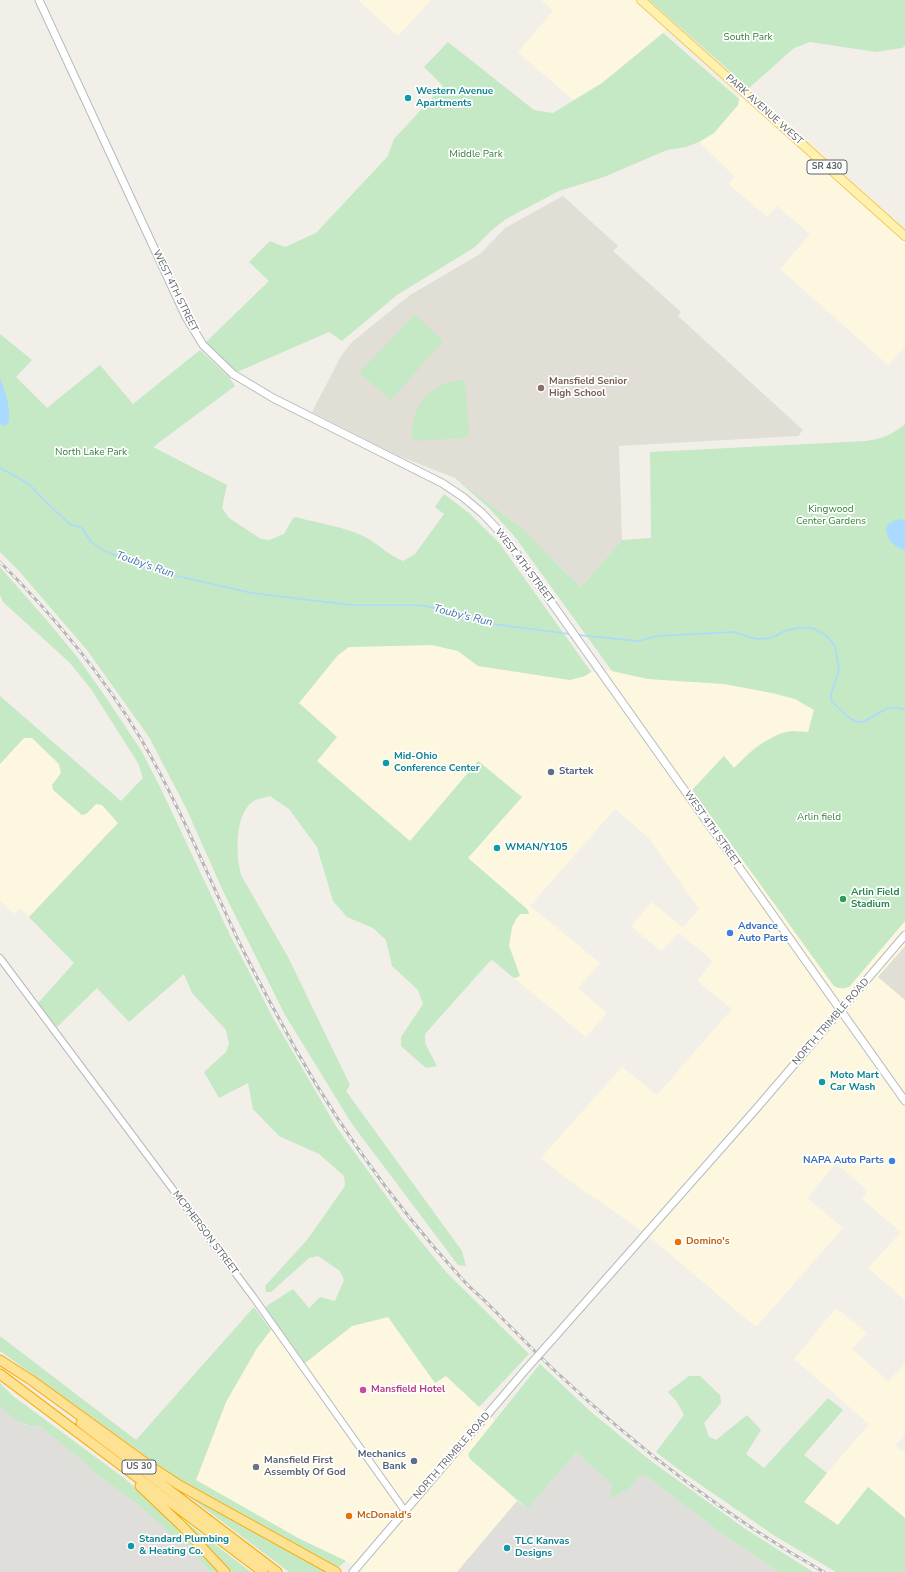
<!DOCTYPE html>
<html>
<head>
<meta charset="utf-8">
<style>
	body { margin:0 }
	canvas { display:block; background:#f1efe8 }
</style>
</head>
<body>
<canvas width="905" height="1572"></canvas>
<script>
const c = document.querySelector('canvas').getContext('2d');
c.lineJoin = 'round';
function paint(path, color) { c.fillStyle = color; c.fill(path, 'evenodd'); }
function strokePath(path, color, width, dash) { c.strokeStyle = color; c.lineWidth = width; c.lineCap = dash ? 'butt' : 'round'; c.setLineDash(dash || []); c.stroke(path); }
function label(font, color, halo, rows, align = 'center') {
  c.font = font + ' "Nunito Sans",sans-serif'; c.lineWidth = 3.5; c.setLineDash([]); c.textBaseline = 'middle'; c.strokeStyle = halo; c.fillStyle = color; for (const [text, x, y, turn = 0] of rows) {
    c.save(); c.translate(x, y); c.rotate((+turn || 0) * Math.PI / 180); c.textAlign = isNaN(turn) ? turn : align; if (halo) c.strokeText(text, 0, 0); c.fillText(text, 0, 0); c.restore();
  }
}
const commercial = new Path2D(`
	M 358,0 L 431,0 L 398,36 Z
	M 541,0 L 648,0 L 673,22 L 663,33 L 649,46 L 602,83 L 574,101 L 518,52 L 553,11 Z
	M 749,88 L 905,229 L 905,347 L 888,365 L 780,269 L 810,234 L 777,206 L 767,217 L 729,184 L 735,177 L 699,142 L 714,133 L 738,105 L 739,99 Z
	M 432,645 L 458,651 L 478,666 L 570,680 L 585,676 L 591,672 L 607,670 L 648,679 L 724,684 L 784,695 L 795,699 L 814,710 L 809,732 L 791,731 L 780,735 L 760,744 L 749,752 L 734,768 L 724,756 L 718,762 L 701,782 L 836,988 L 845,988 L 850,986 L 905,921 L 905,1300 L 868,1268 L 901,1232 L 862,1199 L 868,1191 L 836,1163 L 807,1198 L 843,1228 L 756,1327 L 645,1233 L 566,1178 L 541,1158 L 622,1067 L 657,1095 L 732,1009 L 697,981 L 713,961 L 679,933 L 661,951 L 631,926 L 652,902 L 683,928 L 699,909 L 649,838 L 615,809 L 530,906 L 600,963 L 578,988 L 607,1013 L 586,1037 L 514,978 L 517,978 L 520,974 L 509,946 L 512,927 L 519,915 L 529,913 L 527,909 L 468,858 L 521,797 L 478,761 L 410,842 L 316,761 L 298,703 L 338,655 L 349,647 Z
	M 24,738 L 32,738 L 59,764 L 61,773 L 52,785 L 86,814 L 97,804 L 102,805 L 118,823 L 29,917 L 20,908 L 14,914 L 0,901 L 0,764 Z
	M 836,1308 L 867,1333 L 852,1349 L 888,1381 L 905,1364 L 905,1434 L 895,1445 L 905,1453 L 905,1518 L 868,1487 L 838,1525 L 804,1502 L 827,1473 L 869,1424 L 794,1359 Z
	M 388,1317 L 435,1383 L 446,1376 L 495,1421 L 468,1455 L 470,1459 L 517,1501 L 457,1572 L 362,1572 L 346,1561 L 298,1538 L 196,1480 L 226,1402 L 257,1348 L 271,1330 L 279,1325 L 305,1363 L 352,1326 Z`);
const industrial = new Path2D(`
	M 0,1407 L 25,1425 L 35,1427 L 40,1426 L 91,1468 L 92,1471 L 141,1507 L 184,1542 L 210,1572 L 0,1572 Z
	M 576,1452 L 611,1484 L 612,1488 L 610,1494 L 615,1498 L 621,1492 L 628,1490 L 640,1475 L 645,1475 L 721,1533 L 779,1572 L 457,1572 L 517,1501 L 528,1509 Z`);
const education = new Path2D(`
	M 563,196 L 618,246 L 613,251 L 681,312 L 678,316 L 803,430 L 798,436 L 619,446 L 622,540 L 581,587 L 563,570 L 523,529 L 455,478 L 399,456 L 312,412 L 341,356 L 352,342 L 410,295 L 480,254 L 505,228 Z
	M 905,946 L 905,1000 L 878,977 Z`);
const green = new Path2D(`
	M 649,0 L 905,0 L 905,46 L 902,48 L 876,52 L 810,42 L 794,48 L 749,88 Z
	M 663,33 L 739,99 L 738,105 L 714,133 L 699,142 L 686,147 L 667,150 L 604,177 L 559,191 L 506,219 L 493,229 L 475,247 L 397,295 L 342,341 L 329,332 L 237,372 L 217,355 L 206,342 L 269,281 L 249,262 L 270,241 L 285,247 L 316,233 L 388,156 L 394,139 L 443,86 L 424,67 L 448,42 L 534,110 L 553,113 L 602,83 Z
	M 415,314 L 443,341 L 391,400 L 359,373 Z
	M 0,334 L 32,360 L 16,377 L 47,408 L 100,365 L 133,404 L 200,350 L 229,377 L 235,386 L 153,447 L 227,485 L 222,508 L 229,518 L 261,539 L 269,540 L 284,534 L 293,518 L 296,517 C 319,524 345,526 367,538 C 381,546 386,554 403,561 L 415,554 L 444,514 L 435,507 L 444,494 L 469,513 L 500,544 L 591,672 L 585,676 L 570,680 L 478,666 L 458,651 L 432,645 L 349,647 L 338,655 L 299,703 L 337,737 L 317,761 L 410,841 L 478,761 L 522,797 L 468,858 L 527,909 L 529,914 L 520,914 L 516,919 L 512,927 L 509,946 L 520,976 L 514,978 L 492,960 L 490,961 L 425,1034 L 425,1043 L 437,1066 L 426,1068 L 401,1046 L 401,1037 L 423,1004 L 418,990 L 392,966 L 386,940 L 373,928 L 347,917 L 333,901 L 317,847 L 289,809 L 270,796 C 264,798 256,799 252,802 C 234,817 236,855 241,875 L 288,957 L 350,1085 L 346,1091 L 462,1251 L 466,1266 L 458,1265 L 352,1124 L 285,1015 L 223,891 L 186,808 L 149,737 L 87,650 L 19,571 L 0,552 Z
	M 458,380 L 465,380 L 469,434 L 465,438 L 412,441 C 410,409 425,386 458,380 Z
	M 905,424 L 905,921 L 850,986 C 845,989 838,989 833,985 L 692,790 L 724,756 L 734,768 C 749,753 770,733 793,731 C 798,731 803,732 808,732 L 814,710 L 795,699 L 772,693 L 724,684 L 648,679 L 612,671 L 515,537 L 490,509 L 455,478 L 523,529 L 563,570 L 581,587 L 622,540 L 651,538 L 650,452 L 866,441 C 881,439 894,434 905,424 Z
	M 0,567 L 50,624 L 78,658 L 109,702 L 141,750 L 161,789 L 229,933 L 273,1018 L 337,1128 L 402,1218 L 446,1272 L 529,1354 L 479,1407 L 446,1376 L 435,1383 L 388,1317 L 352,1326 L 305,1363 L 265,1307 L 293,1289 L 309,1308 L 320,1297 L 335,1301 L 344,1280 L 340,1271 L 318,1256 L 309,1258 L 271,1292 L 266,1292 L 265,1286 L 307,1240 L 345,1186 L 344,1176 L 319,1154 L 279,1136 L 253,1109 L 248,1083 L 219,1098 L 204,1072 L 226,1052 L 229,1044 L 226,1030 L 192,993 L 184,974 L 129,1022 L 97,988 L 57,1027 L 38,1003 L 74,963 L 29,917 L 118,823 L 102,805 L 96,804 L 86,814 L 82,815 L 53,790 L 52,785 L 61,773 L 59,764 L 32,738 L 24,738 L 0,764 L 0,696 L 121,801 L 143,778 L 138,763 L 91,689 L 70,663 L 3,602 L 0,595 Z
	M 254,1307 L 271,1330 L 257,1348 L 226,1402 L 196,1480 L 298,1538 L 346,1561 L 339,1567 L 334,1566 L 186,1485 L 0,1351 L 0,1336 L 136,1440 Z
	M 540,1364 L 591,1412 L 651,1461 L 744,1528 L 813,1572 L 779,1572 L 721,1533 L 645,1475 L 640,1475 L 628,1490 L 621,1492 L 615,1498 L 612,1497 L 610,1494 L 612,1488 L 611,1484 L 576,1452 L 528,1509 L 470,1459 L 468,1454 Z
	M 689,1376 L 700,1376 L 720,1395 L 721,1403 L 704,1423 L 709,1437 L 716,1440 L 747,1415 L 761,1430 L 746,1454 L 764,1468 L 828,1398 L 843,1410 L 804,1455 L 827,1473 L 804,1502 L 838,1525 L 868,1487 L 905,1518 L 905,1572 L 836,1572 L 775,1536 L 682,1472 L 656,1452 L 684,1415 L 677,1402 L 668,1392 Z
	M 0,1383 L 13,1396 L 124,1478 C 158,1508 189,1540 220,1572 L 210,1572 L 184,1542 L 180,1542 L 141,1507 L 92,1471 L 91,1468 L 40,1426 C 26,1430 11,1415 0,1407 Z
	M 189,1495 L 327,1572 L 289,1572 L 188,1496 Z
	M 183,1520 L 251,1572 L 231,1572 L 182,1521 Z`);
const water = new Path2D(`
	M 0,378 C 5,391 12,411 8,424 L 3,426 L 0,424 Z
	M 901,519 L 905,521 L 905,550 C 902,549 899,548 896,546 C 889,542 881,527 891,522 C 894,520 898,520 901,519 Z`);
const stream = new Path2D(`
	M 0,468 L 29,484 L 45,501 L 70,524 L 82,528 L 91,542 L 103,550 L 137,565 L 177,576 L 252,593 L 351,605 L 419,605 L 440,609 L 460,618 L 484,623 L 570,634
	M 578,635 L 638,641 L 657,636 L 733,632 L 756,639 L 771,638 L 785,631 L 797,628 L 813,628 L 827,636 L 835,646 L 839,670 L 831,694 L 832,702 L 848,717 L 857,722 L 863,722 L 888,708 L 900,708 L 905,710`);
const tertiary = new Path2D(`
	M 0,958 L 254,1298 L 405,1511`);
const secondary = new Path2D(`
	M 39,0 L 186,317 L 203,345 L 233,374 L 273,398 L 442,483 L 463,497 L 482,513 L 500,532 L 517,554 L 905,1101
	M 552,1340 L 756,1109 L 905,935
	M 353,1572 L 527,1368`);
const primary = new Path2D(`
	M 641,0 L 905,236`);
const motorway = new Path2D(`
	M 0,1360 L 31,1380 L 147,1464 L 179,1485 L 336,1572
	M 0,1374 L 263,1572
	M 81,1423 L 277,1572
	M 140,1486 L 183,1527 L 225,1572`);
const rail = new Path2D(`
	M 0,562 C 53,615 102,674 141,739 C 179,804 207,874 239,942 C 251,966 263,990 276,1013 C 326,1109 390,1200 463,1280 C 470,1288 479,1295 487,1303 C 509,1325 530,1347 553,1369 C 635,1446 726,1517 824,1572`);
const secondaryBridge = new Path2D(`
	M 527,1368 L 552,1340`);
const markers = [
	[408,98,4,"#0f9aa8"],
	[541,388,4,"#8d6e63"],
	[386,763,4,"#0f9aa8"],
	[551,772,4,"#5c6f8a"],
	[497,848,4,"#0f9aa8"],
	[843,899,4,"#2e9e5b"],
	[730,933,4,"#3f7fe0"],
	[822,1082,4,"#0f9aa8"],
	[892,1161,4,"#3f7fe0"],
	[678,1242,4,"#e8710a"],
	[363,1390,4,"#d1479c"],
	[414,1461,4,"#5c6f8a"],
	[256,1467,4,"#6b7280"],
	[349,1516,4,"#e8710a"],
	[131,1546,4,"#0f9aa8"],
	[507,1548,4,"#0f9aa8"]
];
const shields = [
	[827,167,40],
	[139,1467,34]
];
const shieldNames = [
	["SR 430",827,167],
	["US 30",139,1467]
];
const parkNames = [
	["South Park",748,38],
	["Middle Park",476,155],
	["North Lake Park",91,453],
	["Kingwood",831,510],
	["Center Gardens",831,522],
	["Arlin field",819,818]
];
const cultureNames = [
	["Western Avenue",416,92],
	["Apartments",416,104],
	["Mid-Ohio",394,757],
	["Conference Center",394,769],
	["WMAN/Y105",505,848],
	["Moto Mart",830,1076],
	["Car Wash",830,1088],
	["Standard Plumbing",139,1540],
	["& Heating Co.",139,1552],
	["TLC Kanvas",515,1542],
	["Designs",515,1554]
];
const streetNames = [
	["PARK AVENUE WEST",764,110,42],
	["WEST 4TH STREET",175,291,64],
	["WEST 4TH STREET",524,566,53],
	["WEST 4TH STREET",712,829,55],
	["NORTH TRIMBLE ROAD",831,1022,-49],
	["MCPHERSON STREET",205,1233,53],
	["NORTH TRIMBLE ROAD",452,1456,-49]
];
const educationNames = [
	["Mansfield Senior",549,382],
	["High School",549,394]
];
const serviceNames = [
	["Startek",559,772],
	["Mechanics",406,1455,"right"],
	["Bank",406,1467,"right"]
];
const leisureNames = [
	["Arlin Field",851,893],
	["Stadium",851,905]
];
const shopNames = [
	["Advance",738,927],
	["Auto Parts",738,939],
	["NAPA Auto Parts",884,1161,"right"]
];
const foodNames = [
	["Domino's",686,1242],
	["McDonald's",357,1516]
];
const hotelNames = [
	["Mansfield Hotel",371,1390]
];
const worshipNames = [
	["Mansfield First",264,1461],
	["Assembly Of God",264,1473]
];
const waterNames = [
	["Touby's Run",145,565,19],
	["Touby's Run",463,616,14]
];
paint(commercial, '#fef7e0');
paint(industrial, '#e0deda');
paint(education, '#e1ded6');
paint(green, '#c5e8c5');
paint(water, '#aadaff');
strokePath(stream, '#aadaff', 1.5);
strokePath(tertiary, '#b5b8bc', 8);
strokePath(secondary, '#b6babf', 9);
strokePath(primary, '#f2c960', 10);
strokePath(motorway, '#f9ab00', 11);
strokePath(tertiary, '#fff', 6);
strokePath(secondary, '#fff', 7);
strokePath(primary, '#fff2af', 8);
strokePath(motorway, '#fde293', 9);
strokePath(rail, '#b6b7b8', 3);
strokePath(rail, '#fff', 1.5, [4.5]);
strokePath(secondaryBridge, '#b6babf', 9, []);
strokePath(secondaryBridge, '#fff', 7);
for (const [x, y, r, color] of markers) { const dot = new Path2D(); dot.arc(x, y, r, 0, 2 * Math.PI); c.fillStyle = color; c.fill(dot); strokePath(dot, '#fff', 1.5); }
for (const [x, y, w] of shields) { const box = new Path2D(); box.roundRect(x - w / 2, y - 7, w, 14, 3); c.fillStyle = '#fff'; c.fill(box); strokePath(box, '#5f6368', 1); }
label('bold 9px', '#5f6368', null, shieldNames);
label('10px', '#348238', '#fff', parkNames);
label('bold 10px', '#0d838f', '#fff', cultureNames, 'left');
label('10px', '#5f6368', '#fff', streetNames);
label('bold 10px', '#785e54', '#fff', educationNames, 'left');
label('bold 10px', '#4e5e75', '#fff', serviceNames, 'left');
label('bold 10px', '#27864d', '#fff', leisureNames, 'left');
label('bold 10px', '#366cbe', '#fff', shopNames, 'left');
label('bold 10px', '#c56008', '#fff', foodNames, 'left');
label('bold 10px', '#b23c85', '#fff', hotelNames, 'left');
label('bold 10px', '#5b616d', '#fff', worshipNames, 'left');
label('italic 11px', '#4174aa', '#fff', waterNames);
</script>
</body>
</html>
